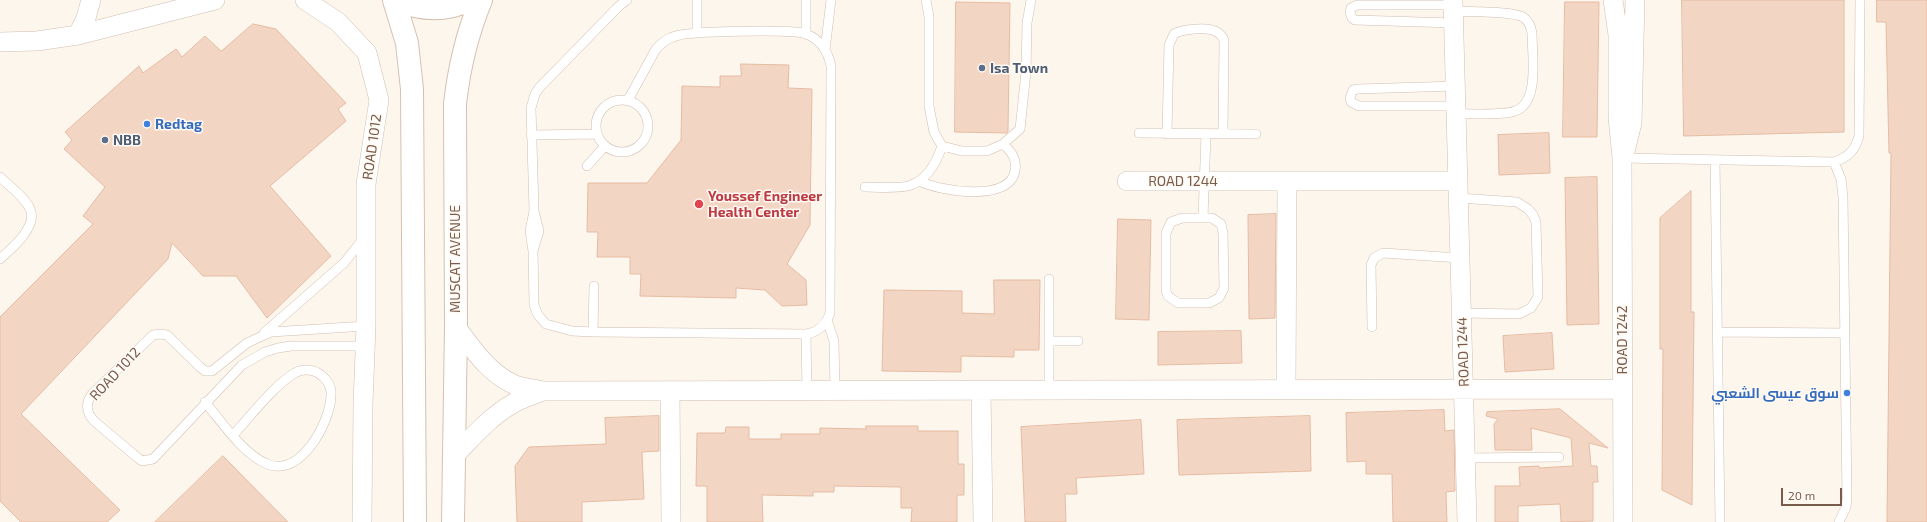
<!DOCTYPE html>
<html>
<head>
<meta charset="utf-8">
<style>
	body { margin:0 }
	#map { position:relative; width:1927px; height:522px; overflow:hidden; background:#fdf6ec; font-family:"Exo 2",sans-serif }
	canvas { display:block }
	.scale { position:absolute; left:1781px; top:488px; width:61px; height:18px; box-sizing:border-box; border:2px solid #7a5c4d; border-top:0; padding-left:5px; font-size:12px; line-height:14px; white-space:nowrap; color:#7a5c4d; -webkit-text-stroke:3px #fffaf3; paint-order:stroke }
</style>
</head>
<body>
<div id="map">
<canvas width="1927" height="522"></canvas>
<div class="scale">20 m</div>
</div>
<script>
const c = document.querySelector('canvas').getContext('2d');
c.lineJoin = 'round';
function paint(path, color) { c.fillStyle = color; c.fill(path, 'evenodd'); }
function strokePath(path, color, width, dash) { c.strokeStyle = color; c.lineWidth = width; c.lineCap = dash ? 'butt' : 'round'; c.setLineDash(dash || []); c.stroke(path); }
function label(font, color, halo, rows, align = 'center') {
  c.font = font + ' "Exo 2",Cairo,sans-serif'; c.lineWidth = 3; c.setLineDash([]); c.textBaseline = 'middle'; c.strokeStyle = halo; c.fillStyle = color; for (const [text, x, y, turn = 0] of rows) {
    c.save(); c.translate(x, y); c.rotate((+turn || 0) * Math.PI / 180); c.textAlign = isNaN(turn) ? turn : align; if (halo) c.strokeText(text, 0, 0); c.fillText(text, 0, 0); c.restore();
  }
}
const building = new Path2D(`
	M 1682,0 L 1844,0 L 1844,132 L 1684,136 Z
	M 1877,0 L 1927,0 L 1927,522 L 1887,522 L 1891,153 L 1889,153 L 1886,22 L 1877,22 Z
	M 956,2 L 1010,3 L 1008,131 L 1007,133 L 955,132 Z
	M 1565,2 L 1599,2 L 1597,137 L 1563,137 Z
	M 253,24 L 276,29 L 346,103 L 338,109 L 346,121 L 270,186 L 331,256 L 267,318 L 236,276 L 203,276 L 172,243 L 168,259 L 21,414 L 120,510 L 107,522 L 21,522 L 0,501 L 0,317 L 93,224 L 83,216 L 105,187 L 64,149 L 72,140 L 65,132 L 139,66 L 143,73 L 176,49 L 182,57 L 205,36 L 221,51 Z
	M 741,64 L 789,65 L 788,88 L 812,89 L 810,225 L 787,264 L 806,280 L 807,305 L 782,306 L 765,290 L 736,288 L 736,298 L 640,296 L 641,274 L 630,274 L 630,257 L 597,257 L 598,232 L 587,232 L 588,183 L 647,183 L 681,140 L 682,86 L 720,87 L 720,76 L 741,76 Z
	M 1549,133 L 1550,173 L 1499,175 L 1498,135 Z
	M 1597,177 L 1599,324 L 1567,325 L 1565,178 Z
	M 1691,191 L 1691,312 L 1694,312 L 1692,505 L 1662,490 L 1663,349 L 1660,349 L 1660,218 Z
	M 1276,214 L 1275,318 L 1249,319 L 1248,215 Z
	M 1118,219 L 1151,220 L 1149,320 L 1116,319 Z
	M 994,280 L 1040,280 L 1039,350 L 1014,350 L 1014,357 L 961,356 L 961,372 L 882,371 L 884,290 L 962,291 L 962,313 L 994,314 Z
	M 1241,331 L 1242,363 L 1158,365 L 1158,332 Z
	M 1552,333 L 1554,369 L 1505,372 L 1503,336 Z
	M 1560,409 L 1608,448 L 1589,443 L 1591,466 L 1597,466 L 1598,482 L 1593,482 L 1593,521 L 1561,522 L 1560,504 L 1518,506 L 1518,522 L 1495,522 L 1495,486 L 1520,486 L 1519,467 L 1539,466 L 1539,468 L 1573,466 L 1571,438 L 1531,428 L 1532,450 L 1495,450 L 1494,424 L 1498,419 L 1486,416 L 1487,412 Z
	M 1444,410 L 1445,431 L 1454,430 L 1455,491 L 1446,492 L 1447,522 L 1393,522 L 1392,474 L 1366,474 L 1366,461 L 1347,462 L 1346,413 Z
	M 659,416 L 659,451 L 642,452 L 644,499 L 582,502 L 582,522 L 517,522 L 515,466 L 529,447 L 606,444 L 605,418 Z
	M 1310,416 L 1311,471 L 1179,475 L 1177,420 Z
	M 1141,420 L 1144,474 L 1076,478 L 1077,494 L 1065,494 L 1066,522 L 1025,522 L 1021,427 Z
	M 866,426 L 918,426 L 918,431 L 958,431 L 958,464 L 964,464 L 964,495 L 957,495 L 957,522 L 911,522 L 912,508 L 901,508 L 901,487 L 834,486 L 834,492 L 813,492 L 813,496 L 762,495 L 763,522 L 707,522 L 707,486 L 696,486 L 697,433 L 725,433 L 726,427 L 749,427 L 749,439 L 781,439 L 781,434 L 820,434 L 820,428 L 866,429 Z
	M 223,456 L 288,522 L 155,522 Z`);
const lane = new Path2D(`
	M 697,0 L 697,33
	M 806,0 L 806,34
	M 926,0 L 929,17 L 929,106 L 934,132 L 942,146 L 962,151 L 987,151 L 1003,144 L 1020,129 L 1026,72 L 1027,23 L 1031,0
	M 1454,5 L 1357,5 L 1351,8 L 1350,12 L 1352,18 L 1355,20 L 1454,23
	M 1454,11 C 1469,12 1512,11 1523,17 C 1529,21 1531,26 1532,33 C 1532,54 1540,103 1515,111 C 1501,116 1472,113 1456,114
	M 825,50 L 831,0
	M 1456,86 L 1358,89 L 1353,90 L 1350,98 L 1351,102 L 1359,106 L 1456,106
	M596 126a26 26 0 1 1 52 0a26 26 0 1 1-52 0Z
	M 1139,133 L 1256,134
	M 1167,134 L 1169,45 L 1174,34 C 1182,29 1206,27 1215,31 C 1220,33 1222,36 1224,40 L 1223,134
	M 531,135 L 597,134
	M 1622,158 L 1834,162 C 1848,157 1855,151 1859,136 L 1860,0
	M 1715,160 L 1720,522
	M 1834,162 L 1841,179 L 1843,197 L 1847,499 L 1846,507 L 1839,522
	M 587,166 L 605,146
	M 0,177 C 9,186 25,197 30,209 C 38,227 12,248 0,259
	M 919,181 C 939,191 1009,203 1015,171 C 1017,159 1012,152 1003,144
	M 865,187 C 875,187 902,189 911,185 C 928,179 937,161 942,146
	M 1459,198 L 1517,202 L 1528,209 L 1533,215 L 1536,222 L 1538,297 L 1531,308 L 1519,314 L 1461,313
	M 534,211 L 530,231 L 533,251 L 534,305 L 538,315 L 546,324 L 572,331 L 593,332 L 806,334 C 819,332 826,325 830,313 L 831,66 C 828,52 820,39 806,34 C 794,29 690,31 676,36 C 667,38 662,43 656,49 L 628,100
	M 1182,218 L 1212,218 L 1221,224 L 1223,233 L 1224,288 L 1219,298 L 1209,303 L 1178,303 L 1168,296 L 1166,291 L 1166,233 L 1171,222 Z
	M 1203,218 L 1206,134
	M 533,251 L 539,231 L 534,211 L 531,108 L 535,94 L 539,88 L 619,6 L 627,0
	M 1049,279 L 1049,390
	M 827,320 L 834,341 L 835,391
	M 1372,327 L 1371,265 L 1374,258 L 1383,253 L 1460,258
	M 593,332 L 594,286
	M 1717,332 L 1844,333
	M 264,333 L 344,263 L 363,239
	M 806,334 L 807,391
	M 1049,341 L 1078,341
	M 365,346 L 291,346 L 278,348 L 265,352 L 242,365 L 153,459 L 142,461 L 138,458 L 94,421 C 86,412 85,404 92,394 L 153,335 L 160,334 L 167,335 L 200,367 L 205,371 L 212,371 L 247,343 L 271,332 L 366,326
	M 205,402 C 222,422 243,454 267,464 C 301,478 330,422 331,396 C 332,386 326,378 318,373 C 312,369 301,369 295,373 C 274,385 250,417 233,435
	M 1466,458 L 1559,457`);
const street = new Path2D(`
	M 305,0 L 338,22 L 367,53 L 379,100 L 366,184 L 366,326 L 363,404 L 362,522
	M 1453,0 L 1467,522
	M 1613,0 L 1618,35 L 1618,117 L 1622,158 L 1623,522
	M 78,35 L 86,18 L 91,0
	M 0,42 L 37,41 L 78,35 L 215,0
	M 1625,151 L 1632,123 L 1635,0
	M 1127,181 L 1458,181
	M 456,327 C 474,350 488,373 515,385 C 524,388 534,389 543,391 L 1622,389
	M 1286,389 L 1287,181
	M 981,390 L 983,522
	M 670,391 L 671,522
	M 453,457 C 472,438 490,416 514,403 C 522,398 533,395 543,391`);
const secondary = new Path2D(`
	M 394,0 L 407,43 L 412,89 L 415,522
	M 397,0 C 422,11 446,11 470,0
	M 453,522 L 456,327 L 455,104 C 459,68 467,34 481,0`);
const markers = [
	[982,68,4,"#5c6f8a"],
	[147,124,4,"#3f7fe0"],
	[105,140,4,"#5c6f8a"],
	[699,204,5,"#e0444e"],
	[1847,393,4,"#3f7fe0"]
];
const serviceNames = [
	["Isa Town",990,68],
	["NBB",113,140]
];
const shopNames = [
	["Redtag",155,124],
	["سوق عيسى الشعبي",1839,393,"right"]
];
const streetNames = [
	["ROAD 1012",372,147,-82],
	["ROAD 1244",1183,181],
	["MUSCAT AVENUE",455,259,-90],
	["ROAD 1242",1622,340,-90],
	["ROAD 1244",1463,352,-92],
	["ROAD 1012",115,374,-47]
];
const healthNames = [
	["Youssef Engineer",708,196],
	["Health Center",708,212]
];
paint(building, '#f3d5c3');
strokePath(building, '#e6bba3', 1);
strokePath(lane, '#d1beb0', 10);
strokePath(street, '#d1beb0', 20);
strokePath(secondary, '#d6c0b0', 24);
strokePath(lane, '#fff', 9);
strokePath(street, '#fff', 19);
strokePath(secondary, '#fff', 22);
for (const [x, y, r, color] of markers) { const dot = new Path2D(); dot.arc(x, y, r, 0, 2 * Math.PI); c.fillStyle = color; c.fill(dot); strokePath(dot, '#fffaf3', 1.5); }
label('bold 14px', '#4e5e75', '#fffaf3', serviceNames, 'left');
label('bold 14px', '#366cbe', '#fffaf3', shopNames, 'left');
label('14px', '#7a5c4d', '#fffaf3', streetNames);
label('bold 14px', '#be3a42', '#fffaf3', healthNames, 'left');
</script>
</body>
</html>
